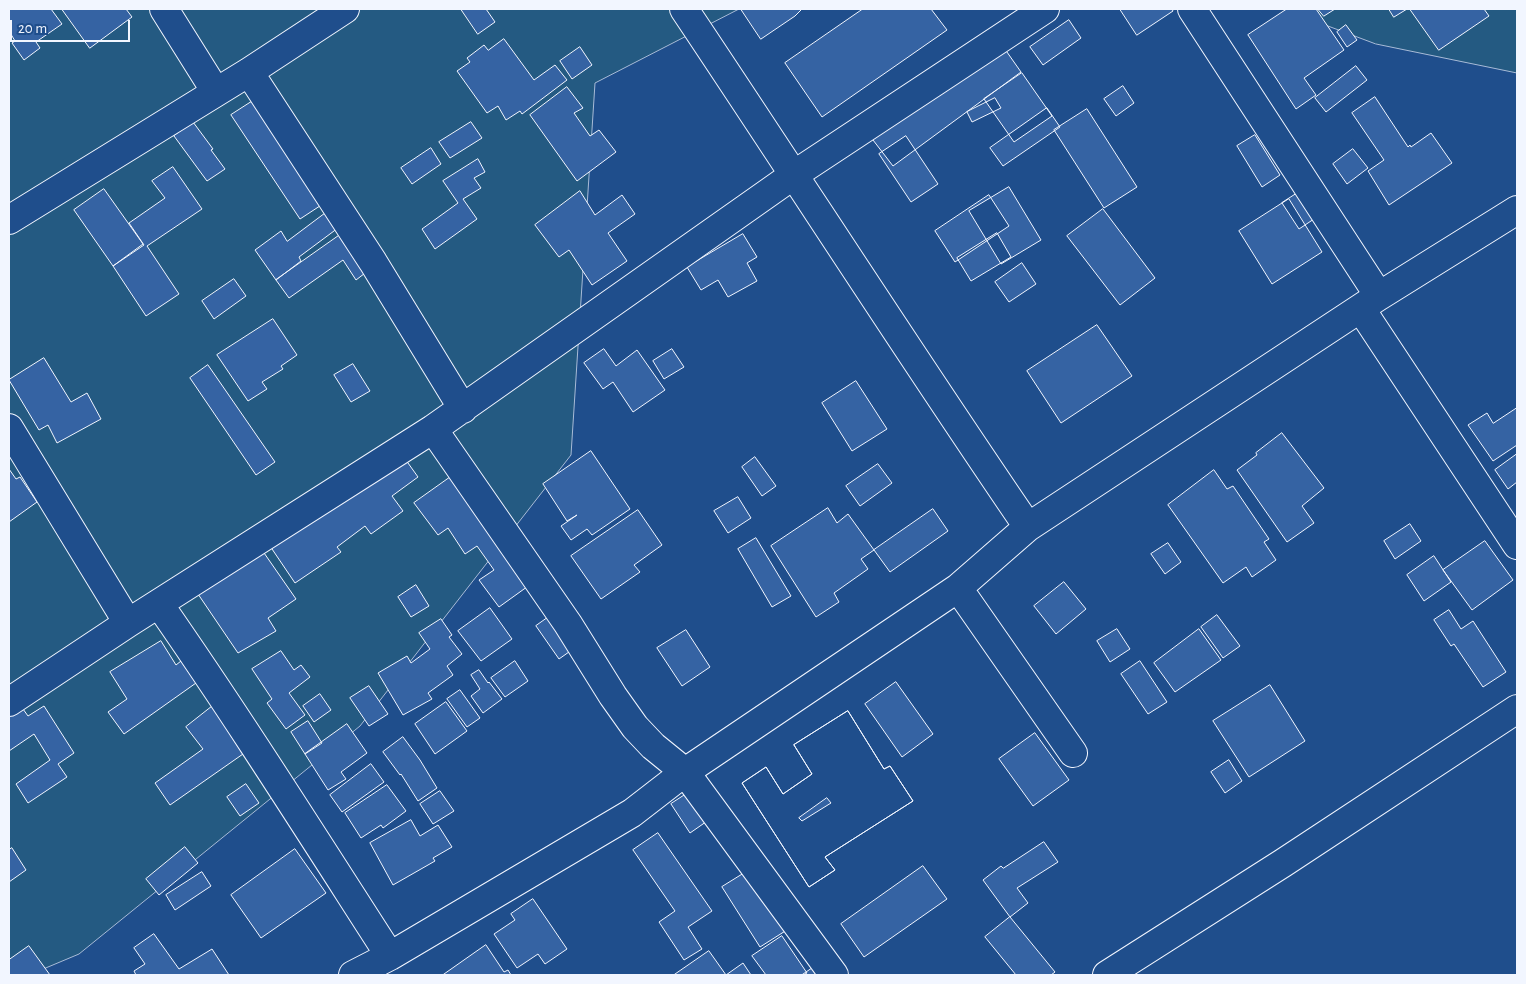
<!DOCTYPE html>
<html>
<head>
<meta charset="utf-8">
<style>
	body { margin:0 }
	#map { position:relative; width:1526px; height:984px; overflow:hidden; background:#1f4e8c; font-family:"Alegreya Sans",sans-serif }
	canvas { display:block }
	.frame { position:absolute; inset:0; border:10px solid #f2f6ff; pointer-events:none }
	.scale { position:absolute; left:10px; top:20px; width:120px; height:22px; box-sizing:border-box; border:2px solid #f2f6ff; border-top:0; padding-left:6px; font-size:15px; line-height:18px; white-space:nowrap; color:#f2f6ff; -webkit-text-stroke:4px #1f4e8c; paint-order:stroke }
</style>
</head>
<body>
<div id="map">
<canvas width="1526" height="984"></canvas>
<div class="frame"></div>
<div class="scale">20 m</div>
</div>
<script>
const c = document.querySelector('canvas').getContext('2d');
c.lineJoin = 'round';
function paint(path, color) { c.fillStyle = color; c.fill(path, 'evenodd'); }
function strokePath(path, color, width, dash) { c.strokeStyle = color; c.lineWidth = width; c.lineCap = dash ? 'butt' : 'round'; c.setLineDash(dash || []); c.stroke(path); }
const green = new Path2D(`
	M 9,9 L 739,9 L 595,83 L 571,455 L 360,726 L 79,954 L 29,975 L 9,975 Z
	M 1283,9 L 1517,9 L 1517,73 L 1376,44 Z`);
const building = new Path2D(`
	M 9,9 L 51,9 L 62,24 L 36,42 L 40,48 L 24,60 L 12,43 L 15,41 L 9,31 Z
	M 62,9 L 126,9 L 132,17 L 90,48 Z
	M 461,9 L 486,9 L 495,22 L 478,34 Z
	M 741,9 L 802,9 L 795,16 L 761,39 Z
	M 863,9 L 931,9 L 947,30 L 822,117 L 785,63 Z
	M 1120,9 L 1172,9 L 1173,11 L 1137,35 Z
	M 1287,9 L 1316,9 L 1344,50 L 1304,78 L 1316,95 L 1296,109 L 1248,35 Z
	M 1318,9 L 1335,9 L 1324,16 Z
	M 1389,9 L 1407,9 L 1394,17 Z
	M 1410,9 L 1484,9 L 1489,16 L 1439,50 Z
	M 1069,20 L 1081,38 L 1043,65 L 1030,47 Z
	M 1346,25 L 1357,40 L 1347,47 L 1337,32 Z
	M 504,39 L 534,80 L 555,65 L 567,80 L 522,114 L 520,111 L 506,120 L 498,106 L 487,113 L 457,71 L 470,62 L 467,58 L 484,45 L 488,50 Z
	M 1002,45 L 1021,72 L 893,166 L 873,140 Z
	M 580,47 L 592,65 L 572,79 L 560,61 Z
	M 1356,66 L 1367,80 L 1326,112 L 1315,98 Z
	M 1022,73 L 1052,116 L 1014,142 L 984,99 Z
	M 1123,86 L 1134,103 L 1116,116 L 1104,99 Z
	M 567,87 L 583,108 L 574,113 L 590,136 L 599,130 L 616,152 L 577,181 L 530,115 Z
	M 259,97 L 329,200 L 300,219 L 231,115 Z
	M 1375,97 L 1408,147 L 1410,145 L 1411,147 L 1431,133 L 1452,163 L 1389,205 L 1368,171 L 1384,160 L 1352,113 Z
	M 995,98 L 1001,108 L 972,122 L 967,112 Z
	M 1047,108 L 1060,127 L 1003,166 L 990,148 Z
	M 1087,109 L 1137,187 L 1104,208 L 1054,130 Z
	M 193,122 L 213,149 L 211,150 L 225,169 L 207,181 L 174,136 Z
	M 471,122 L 482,138 L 450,158 L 439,142 Z
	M 1255,135 L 1280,175 L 1262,187 L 1237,146 Z
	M 906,136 L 938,184 L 911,202 L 879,154 Z
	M 431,148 L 441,164 L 412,184 L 401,168 Z
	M 1353,149 L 1368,168 L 1347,184 L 1333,164 Z
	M 478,159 L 485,172 L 474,178 L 481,188 L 463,199 L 477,219 L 435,249 L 422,229 L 458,203 L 443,181 Z
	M 173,167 L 202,209 L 147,246 L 179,294 L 146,316 L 113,266 L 144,245 L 129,223 L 165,198 L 152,181 Z
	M 1009,187 L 1041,240 L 1001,264 L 969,211 Z
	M 104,189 L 143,244 L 113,266 L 74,210 Z
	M 580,191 L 595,215 L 622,195 L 635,214 L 608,233 L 627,261 L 592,285 L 569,250 L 559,257 L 535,225 Z
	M 1296,194 L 1314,219 L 1299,229 L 1282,203 Z
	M 989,195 L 1009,226 L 955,262 L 935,231 Z
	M 1289,199 L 1322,252 L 1272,284 L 1239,231 Z
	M 1103,209 L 1155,278 L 1120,305 L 1067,236 Z
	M 327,212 L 338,228 L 299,257 L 301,261 L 276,280 L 255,250 L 281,231 L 287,241 Z
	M 347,230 L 373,267 L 356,280 L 343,260 L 289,298 L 276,280 Z
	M 997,233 L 1011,257 L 971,281 L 957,258 Z
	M 743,234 L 757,257 L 747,263 L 757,281 L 728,297 L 718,280 L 701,290 L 687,267 Z
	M 1022,263 L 1036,284 L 1009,302 L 995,282 Z
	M 234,279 L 246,296 L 214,319 L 202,301 Z
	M 273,319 L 297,355 L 281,366 L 283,369 L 262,382 L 267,389 L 248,401 L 217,355 Z
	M 1097,325 L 1132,376 L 1061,423 L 1027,371 Z
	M 604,349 L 616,366 L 637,350 L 665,390 L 633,412 L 613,382 L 603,389 L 584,363 Z
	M 672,349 L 684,367 L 664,379 L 653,361 Z
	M 44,358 L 71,402 L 87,393 L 101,419 L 57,443 L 48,425 L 39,430 L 9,380 Z
	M 353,364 L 370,391 L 351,402 L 334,375 Z
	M 208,365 L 275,462 L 256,475 L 190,378 Z
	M 856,381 L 887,429 L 852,451 L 822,403 Z
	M 1517,408 L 1517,445 L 1493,461 L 1468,425 L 1487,413 L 1493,423 Z
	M 1282,433 L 1324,488 L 1302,506 L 1314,523 L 1287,542 L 1237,470 L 1257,455 L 1256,453 Z
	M 591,451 L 630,509 L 592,535 L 587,529 L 571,540 L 561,526 L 577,515 L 567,521 L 543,484 Z
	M 1517,454 L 1517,482 L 1508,489 L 1495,470 Z
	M 403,456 L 418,477 L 392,496 L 403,511 L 371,534 L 365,526 L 337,547 L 341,552 L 295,583 L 270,546 Z
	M 755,457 L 776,486 L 762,496 L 742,467 Z
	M 878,464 L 892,483 L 860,506 L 846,486 Z
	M 9,469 L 16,479 L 20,477 L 37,502 L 9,522 Z
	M 1214,470 L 1227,489 L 1233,486 L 1269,539 L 1264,542 L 1276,560 L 1252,577 L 1246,567 L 1223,583 L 1168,505 Z
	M 452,476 L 531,584 L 499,607 L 479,580 L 494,570 L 477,546 L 465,554 L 448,528 L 438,535 L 414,503 Z
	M 738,497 L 751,518 L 728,533 L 714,511 Z
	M 828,508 L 837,523 L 848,514 L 874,550 L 861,559 L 868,569 L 834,593 L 839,602 L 816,617 L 771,546 Z
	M 933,509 L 948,531 L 890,572 L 874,550 Z
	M 638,510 L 662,545 L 634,565 L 640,572 L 601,599 L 571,556 Z
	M 1410,524 L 1421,541 L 1395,559 L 1384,541 Z
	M 756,538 L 791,596 L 772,607 L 738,549 Z
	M 1485,541 L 1513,580 L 1472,610 L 1443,570 Z
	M 1168,543 L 1181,562 L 1165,574 L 1151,554 Z
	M 262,550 L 296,599 L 268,618 L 276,631 L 238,653 L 198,594 Z
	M 1434,556 L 1451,582 L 1424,601 L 1407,575 Z
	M 1064,582 L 1086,609 L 1056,634 L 1034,606 Z
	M 416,585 L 429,606 L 411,617 L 398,597 Z
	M 490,608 L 512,639 L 481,661 L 458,631 Z
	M 1449,610 L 1461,629 L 1473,621 L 1506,672 L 1483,687 L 1454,644 L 1451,646 L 1434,620 Z
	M 553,614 L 576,647 L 559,659 L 536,626 Z
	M 1217,615 L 1240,646 L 1223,658 L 1201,627 Z
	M 441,619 L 452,635 L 449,637 L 462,654 L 447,666 L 453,675 L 428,693 L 432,699 L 403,715 L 378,673 L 407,656 L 411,663 L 430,649 L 419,633 Z
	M 1117,629 L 1130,649 L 1110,662 L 1097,641 Z
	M 1199,629 L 1221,660 L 1175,692 L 1154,663 Z
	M 686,630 L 710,667 L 682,686 L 657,648 Z
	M 161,641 L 176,665 L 181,661 L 196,683 L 124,734 L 108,712 L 127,699 L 110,672 Z
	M 281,651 L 294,670 L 301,665 L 310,677 L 289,693 L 305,715 L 286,729 L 267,703 L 272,699 L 252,669 Z
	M 515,661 L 528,681 L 505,697 L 491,678 Z
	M 1140,661 L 1167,702 L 1148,714 L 1121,674 Z
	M 479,670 L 488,683 L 489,682 L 502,699 L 483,713 L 471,696 L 480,689 L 471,675 Z
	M 896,682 L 933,734 L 902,757 L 865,704 Z
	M 1270,685 L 1305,741 L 1249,777 L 1213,721 Z
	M 369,686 L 388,714 L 369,726 L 350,698 Z
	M 460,690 L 480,718 L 467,727 L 447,699 Z
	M 320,694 L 331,710 L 314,722 L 303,706 Z
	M 219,701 L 240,729 L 231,736 L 243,754 L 170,805 L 155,783 L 203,749 L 186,727 Z
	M 18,702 L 28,716 L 44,706 L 74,753 L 58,764 L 67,777 L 28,803 L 16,784 L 50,760 L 34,734 L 9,751 L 9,708 Z
	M 446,702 L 467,731 L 435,754 L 415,724 Z
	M 848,711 L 884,769 L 890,766 L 913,801 L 825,857 L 835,870 L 809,887 L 742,783 L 766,767 L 783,794 L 812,774 L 794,745 ZM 827,798 L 831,803 L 802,821 L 799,818 Z
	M 848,711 L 884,769 L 890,766 L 913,801 L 825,857 L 835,870 L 809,887 L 742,783 L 766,767 L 783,794 L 812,774 L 794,745 Z
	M 308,721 L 322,743 L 305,754 L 291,732 Z
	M 347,724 L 367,753 L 341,772 L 346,779 L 328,790 L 305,754 Z
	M 1035,733 L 1069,780 L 1033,806 L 999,759 Z
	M 403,737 L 420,760 L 437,788 L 418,801 L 401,774 L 400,775 L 383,752 Z
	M 1229,760 L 1242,781 L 1225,793 L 1211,772 Z
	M 371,764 L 384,782 L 342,812 L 330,795 Z
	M 246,784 L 259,803 L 240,816 L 227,797 Z
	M 387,785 L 406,811 L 383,828 L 381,825 L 361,838 L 345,813 Z
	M 694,789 L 713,817 L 690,833 L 671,804 Z
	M 440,791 L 454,811 L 433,824 L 420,804 Z
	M 411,820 L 420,836 L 438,825 L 452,847 L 433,858 L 435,861 L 393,885 L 370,843 Z
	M 658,833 L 712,911 L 688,927 L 702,949 L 684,960 L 659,922 L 675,911 L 633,850 Z
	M 1044,842 L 1058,862 L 1017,888 L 1028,903 L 1010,917 L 983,880 L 1001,866 L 1003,868 Z
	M 185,847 L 198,863 L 159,895 L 146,879 Z
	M 12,848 L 26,870 L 9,882 L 9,850 Z
	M 295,849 L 326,893 L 261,938 L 231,895 Z
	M 923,866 L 947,899 L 864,957 L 841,924 Z
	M 751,869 L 790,928 L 760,947 L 722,887 Z
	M 202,872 L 211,886 L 175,910 L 166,895 Z
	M 533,899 L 567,949 L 545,964 L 538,954 L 517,968 L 494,934 L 515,920 L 511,914 Z
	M 1010,917 L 1055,972 L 1051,975 L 1016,975 L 985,937 Z
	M 154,934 L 179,969 L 212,949 L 229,975 L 136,975 L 134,971 L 145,964 L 134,948 Z
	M 782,936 L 807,973 L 803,975 L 766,975 L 752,956 Z
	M 486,945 L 504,972 L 508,970 L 511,975 L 443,975 Z
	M 29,946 L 50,975 L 9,975 L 9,960 Z
	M 709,951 L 726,975 L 743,963 L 751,975 L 674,975 Z
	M 817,965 L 824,975 L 802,975 Z`);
const minor = new Path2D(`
	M 164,9 L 216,92
	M 684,9 C 799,181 911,356 1028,527
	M 1192,9 L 1379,296
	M 249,72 L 373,262 L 463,409
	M 9,220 L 249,72 L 345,9
	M 1361,309 L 1517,545
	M 9,428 L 128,623
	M 433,429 L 568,624 L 613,696 L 635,727 L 653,746 L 685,772 L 834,975
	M 958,588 L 1073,753
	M 159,604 C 239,719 314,838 390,956
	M 9,702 L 128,623 L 433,429 L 795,174 L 1045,9
	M 353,975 L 390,956 L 632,813 L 685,772 L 958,588 L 1028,527 L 1379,296 L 1517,210
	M 1107,975 L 1283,863 L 1517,709`);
paint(green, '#245a82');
strokePath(green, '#a8bbd7', 1);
paint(building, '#3563a3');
strokePath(building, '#f2f6ff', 1);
strokePath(minor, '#f2f6ff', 30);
strokePath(minor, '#1f4e8c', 28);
</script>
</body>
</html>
